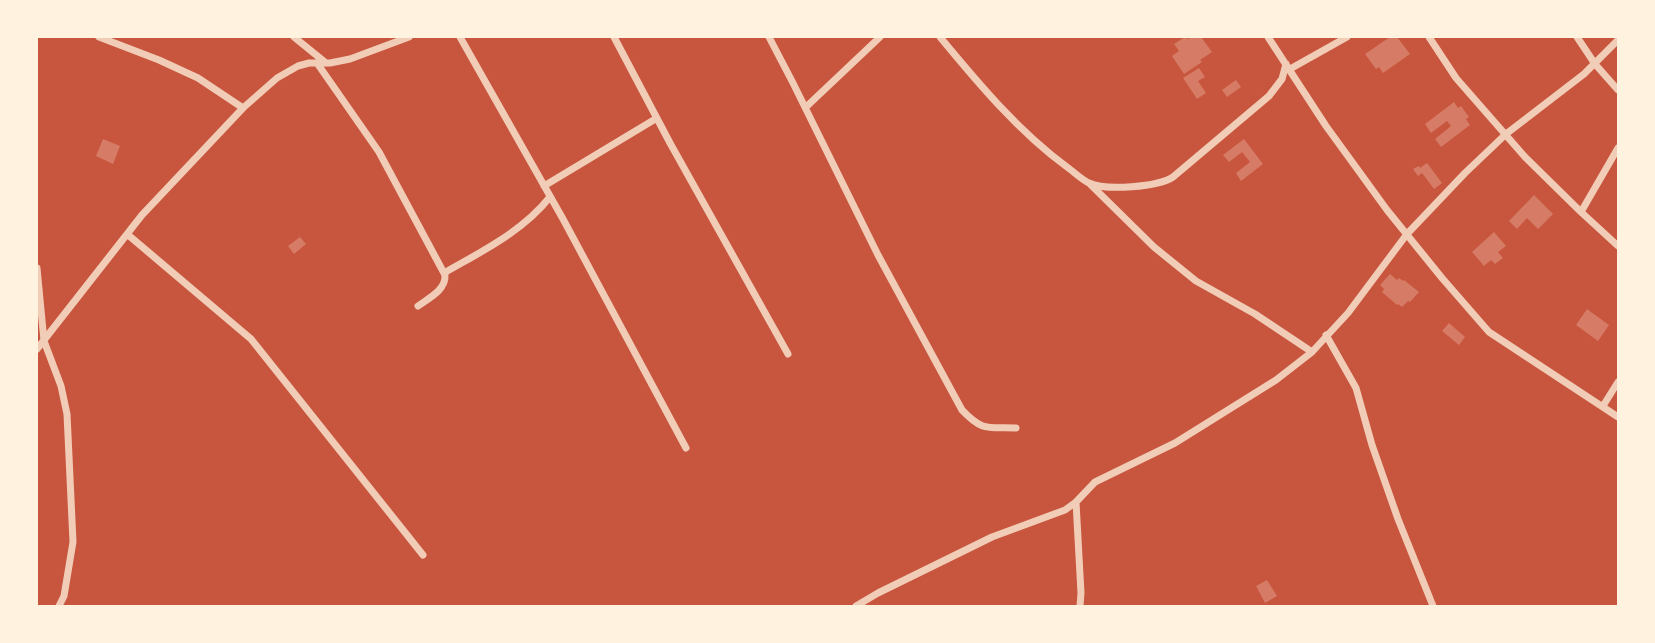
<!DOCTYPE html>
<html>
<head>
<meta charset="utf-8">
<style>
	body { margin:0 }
	#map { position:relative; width:1655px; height:643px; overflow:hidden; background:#c8553d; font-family:Manrope,sans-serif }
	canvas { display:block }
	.frame { position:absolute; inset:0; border:38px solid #fff3e0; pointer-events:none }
</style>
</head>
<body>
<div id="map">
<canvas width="1655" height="643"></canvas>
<div class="frame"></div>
</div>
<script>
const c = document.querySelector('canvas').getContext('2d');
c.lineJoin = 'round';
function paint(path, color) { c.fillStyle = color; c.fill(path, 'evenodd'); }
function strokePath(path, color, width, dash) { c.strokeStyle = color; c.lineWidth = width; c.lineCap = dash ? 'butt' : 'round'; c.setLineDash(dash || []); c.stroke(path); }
const building = new Path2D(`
	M 1185,37 L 1188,39 L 1192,37 L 1201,37 L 1212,52 L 1200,60 L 1202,62 L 1184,74 L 1172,56 L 1179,51 L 1174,44 Z
	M 1390,37 L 1397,37 L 1410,54 L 1383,73 L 1379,67 L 1376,69 L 1365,54 Z
	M 1199,68 L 1205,77 L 1198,81 L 1206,93 L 1197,99 L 1183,78 Z
	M 1236,80 L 1241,87 L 1227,97 L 1222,90 Z
	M 1454,102 L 1458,108 L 1461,106 L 1469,117 L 1466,119 L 1470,125 L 1441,147 L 1435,139 L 1451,126 L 1447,121 L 1431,133 L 1425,124 Z
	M 103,139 L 120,146 L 113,164 L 96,156 Z
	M 1244,139 L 1263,164 L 1241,181 L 1236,173 L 1250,162 L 1242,152 L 1229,162 L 1223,155 Z
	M 1427,163 L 1442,183 L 1434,189 L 1422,173 L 1418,176 L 1413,169 L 1419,166 L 1420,168 Z
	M 1534,195 L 1553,214 L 1538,229 L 1527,218 L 1517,229 L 1509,221 Z
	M 1494,232 L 1506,246 L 1498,252 L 1503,258 L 1495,264 L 1491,260 L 1484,266 L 1472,252 Z
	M 300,237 L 306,244 L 294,254 L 288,246 Z
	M 1390,274 L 1397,280 L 1399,278 L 1403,281 L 1404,280 L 1419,292 L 1410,302 L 1408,301 L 1402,307 L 1398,304 L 1397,305 L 1382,292 L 1384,289 L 1380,285 Z
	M 1587,309 L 1609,325 L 1598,341 L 1576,325 Z
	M 1449,323 L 1465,337 L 1459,345 L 1442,331 Z
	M 1267,580 L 1277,596 L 1265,603 L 1256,586 Z`);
const minor = new Path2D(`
	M 99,37 L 159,60 L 198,78 L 243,108
	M 294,37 L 326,63
	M 460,37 L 563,219 L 686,448
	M 614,37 L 670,143 L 788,354
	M 769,37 L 793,83 L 878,255 L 962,410 C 983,432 987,427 1016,428
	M 940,37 C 978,83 1019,132 1067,167 C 1074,172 1082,180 1089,183 C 1106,191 1158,187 1173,177 L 1269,96 L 1282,79 L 1286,64
	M 1268,37 L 1326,126 L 1387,210 L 1442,278 L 1489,332 L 1618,417
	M 1429,37 L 1456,78 L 1525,157 L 1581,212 L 1618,246
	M 1577,37 L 1595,64 L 1618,90
	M 317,63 L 379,152 L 445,275 C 446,290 429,298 418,306
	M 1290,69 L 1347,37
	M 806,107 L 880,37
	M 1090,184 L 1154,247 L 1196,281 L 1255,314 L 1312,352
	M 544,186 L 657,118
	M 1581,212 L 1618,148
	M 127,234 L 251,339 L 423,555
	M 37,268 L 44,341 L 61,386 L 67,414 L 73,542 L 64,596 L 59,606
	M 444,273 C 482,251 522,232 550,197
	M 1326,335 L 1356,388 L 1372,445 L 1398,519 L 1433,606
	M 37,349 L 142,215 L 243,108 L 277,78 L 298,66 L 309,63 L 330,63 L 350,59 L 409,37
	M 1603,406 L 1618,382
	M 1076,502 L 1081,593 L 1080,606
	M 856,606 L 878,593 L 992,537 L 1065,510 L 1076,502 L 1095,482 L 1175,443 L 1276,380 L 1312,352 L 1348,313 L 1407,234 L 1465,173 L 1506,134 L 1584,74 L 1618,40`);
paint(building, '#d67c66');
strokePath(minor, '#f1ccb7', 7);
</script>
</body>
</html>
